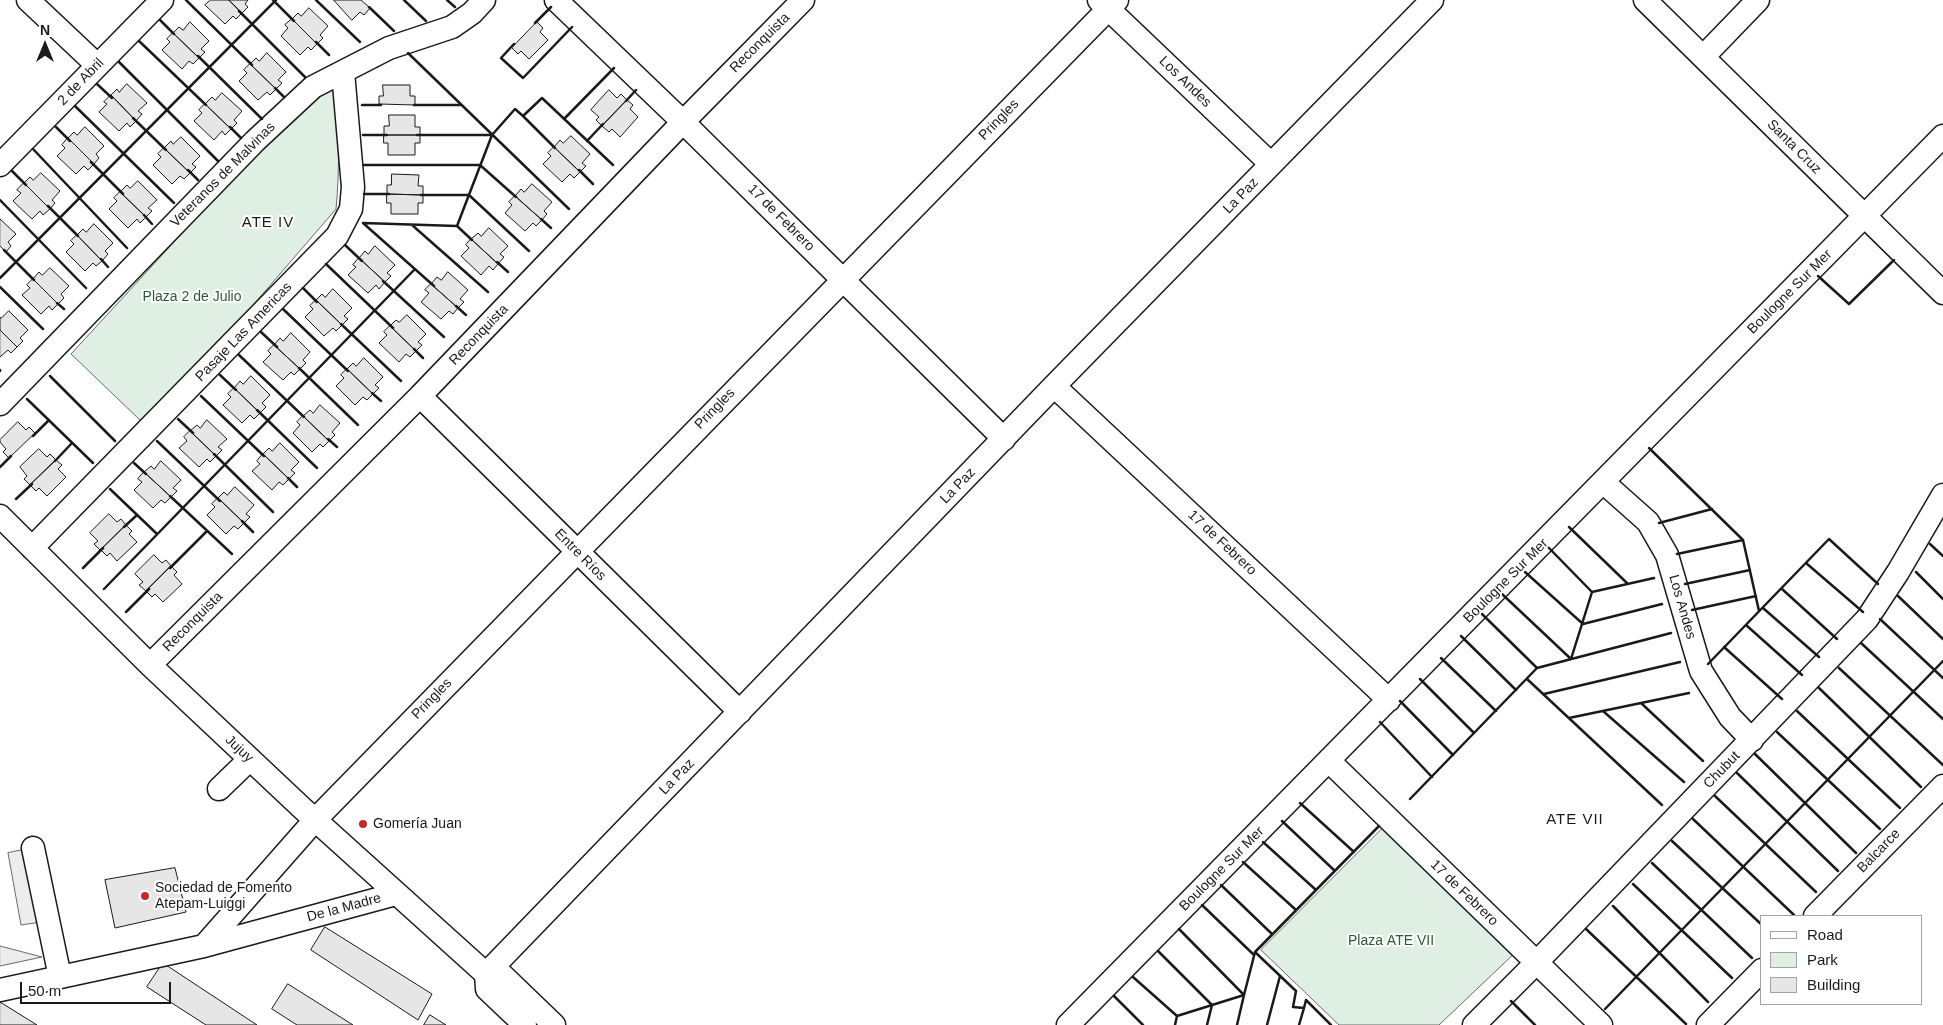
<!DOCTYPE html>
<html>
<head>
<meta charset="utf-8">
<style>
	body { margin:0 }
	#map { position:relative; width:1943px; height:1025px; overflow:hidden; background:#fff; font-family:Arial,sans-serif }
	canvas { display:block }
	.legend { position:absolute; left:1760px; top:915px; width:162px; height:90px; box-sizing:border-box; background:#fff; border:1px solid #a3a3a3; margin:0; padding:6px 9px; list-style:none; font-size:15px; color:#1a1a1a }
	.legend li { display:flex; align-items:center; gap:10px; height:25px }
	.legend b { width:25px; border:1px solid #a3a3a3 }
	.north { position:absolute; left:20px; top:20px; width:50px; height:50px; -webkit-text-stroke:4px #fff; paint-order:stroke; rotate:0deg; font-size:14px; font-weight:700; line-height:20px; text-align:center; color:#1a1a1a }
	.north::after { content:''; display:block; margin:auto; width:18px; height:22px; background:#1a1a1a; clip-path:polygon(50% 0,100% 100%,50% 72%,0 100%) }
	.scale { position:absolute; left:20px; top:982px; width:151px; height:22px; box-sizing:border-box; border:2px solid #1a1a1a; border-top:0; padding-left:6px; font-size:15px; line-height:18px; white-space:nowrap; color:#1a1a1a; -webkit-text-stroke:4px #fff; paint-order:stroke }
</style>
</head>
<body>
<div id="map">
<canvas width="1943" height="1025"></canvas>
<ul class="legend">
<li><b style="height:6px;background:#fff"></b>Road</li>
<li><b style="height:14px;background:#e0efe3"></b>Park</li>
<li><b style="height:14px;background:#e6e6e6"></b>Building</li>
</ul>
<div class="north">N</div>
<div class="scale">50 m</div>
</div>
<script>
const c = document.querySelector('canvas').getContext('2d');
c.lineJoin = 'round';
function paint(path, color) { c.fillStyle = color; c.fill(path, 'evenodd'); }
function strokePath(path, color, width, dash) { c.strokeStyle = color; c.lineWidth = width; c.lineCap = dash ? 'butt' : 'round'; c.setLineDash(dash || []); c.stroke(path); }
function label(font, color, halo, rows, align = 'center') {
  c.font = font + ' Arial,sans-serif'; c.lineWidth = 4; c.setLineDash([]); c.textBaseline = 'middle'; c.strokeStyle = halo; c.fillStyle = color; for (const [text, x, y, turn = 0] of rows) {
    c.save(); c.translate(x, y); c.rotate((+turn || 0) * Math.PI / 180); c.textAlign = isNaN(turn) ? turn : align; if (halo) c.strokeText(text, 0, 0); c.fillText(text, 0, 0); c.restore();
  }
}
const green = new Path2D(`
	M 334,86 C 339,127 340,168 336,209 L 229,333 L 141,421 L 71,354 L 220,192 L 308,101 Z
	M 1390,821 L 1520,948 L 1439,1025 L 1339,1025 L 1261,950 Z`);
const parking = new Path2D(`
	M 33,848 L 48,921 L 21,925 L 8,853 Z
	M 0,946 L 42,957 L 0,966 Z`);
const building = new Path2D(`
	M 211,0 L 229,0 L 242,13 L 236,19 L 233,16 L 225,24 L 205,5 Z
	M 229,0 L 248,0 L 245,4 L 248,7 L 242,13 Z
	M 334,0 L 361,0 L 370,8 L 364,15 L 360,12 L 352,20 Z
	M 309,8 L 328,26 L 320,35 L 323,38 L 317,44 L 292,19 L 298,13 L 301,16 Z
	M 292,19 L 317,44 L 311,50 L 308,47 L 300,55 L 281,36 L 288,28 L 285,25 Z
	M 190,22 L 209,41 L 201,49 L 205,52 L 199,58 L 173,33 L 179,27 L 183,30 Z
	M 537,22 L 543,28 L 540,32 L 548,40 L 529,59 L 521,51 L 518,54 L 512,48 Z
	M 173,33 L 199,58 L 193,64 L 189,61 L 182,69 L 162,50 L 170,42 L 167,39 Z
	M 267,53 L 286,72 L 278,80 L 282,83 L 276,89 L 250,64 L 256,58 L 259,61 Z
	M 250,64 L 276,89 L 270,95 L 267,92 L 258,100 L 239,81 L 247,73 L 244,70 Z
	M 127,84 L 147,103 L 138,111 L 142,114 L 136,121 L 111,95 L 117,89 L 119,92 Z
	M 383,85 L 410,85 L 410,96 L 415,96 L 415,105 L 379,104 L 379,96 L 383,96 Z
	M 609,90 L 617,98 L 621,94 L 627,100 L 602,126 L 596,120 L 599,117 L 591,110 Z
	M 222,93 L 242,111 L 234,120 L 237,123 L 231,129 L 205,104 L 212,97 L 215,100 Z
	M 111,95 L 136,121 L 130,127 L 127,123 L 119,131 L 99,112 L 107,104 L 104,102 Z
	M 627,100 L 633,105 L 630,109 L 638,117 L 620,137 L 612,129 L 609,132 L 602,126 Z
	M 205,104 L 231,129 L 225,135 L 222,131 L 214,140 L 194,121 L 202,113 L 199,110 Z
	M 389,115 L 415,115 L 415,127 L 420,127 L 420,135 L 384,135 L 384,126 L 389,126 Z
	M 85,127 L 104,146 L 96,154 L 99,158 L 94,164 L 68,138 L 74,132 L 77,135 Z
	M 384,135 L 420,135 L 420,143 L 415,143 L 415,155 L 388,155 L 388,143 L 384,143 Z
	M 571,136 L 590,154 L 582,163 L 586,166 L 580,172 L 554,147 L 560,140 L 563,143 Z
	M 181,137 L 200,156 L 192,164 L 196,167 L 190,173 L 164,148 L 171,141 L 173,144 Z
	M 68,138 L 94,164 L 88,170 L 84,166 L 76,174 L 57,156 L 65,148 L 62,145 Z
	M 554,147 L 580,172 L 574,178 L 570,174 L 562,182 L 543,164 L 551,156 L 548,153 Z
	M 164,148 L 190,173 L 184,179 L 180,176 L 172,184 L 153,165 L 161,157 L 158,154 Z
	M 41,173 L 60,191 L 52,200 L 55,203 L 50,209 L 24,183 L 30,177 L 33,180 Z
	M 392,174 L 419,175 L 418,186 L 423,186 L 423,195 L 387,194 L 387,185 L 391,185 Z
	M 138,181 L 157,200 L 148,208 L 152,211 L 146,217 L 120,192 L 127,185 L 130,188 Z
	M 24,183 L 50,209 L 43,215 L 40,211 L 32,219 L 13,201 L 21,193 L 17,190 Z
	M 532,184 L 552,202 L 544,211 L 547,214 L 542,220 L 515,196 L 521,189 L 524,192 Z
	M 120,192 L 146,217 L 140,223 L 137,219 L 128,228 L 109,209 L 117,201 L 114,198 Z
	M 387,194 L 423,195 L 423,203 L 418,203 L 418,214 L 391,214 L 391,203 L 387,203 Z
	M 515,196 L 542,220 L 536,226 L 533,223 L 525,231 L 505,213 L 512,205 L 509,202 Z
	M 0,219 L 16,234 L 8,242 L 11,246 L 6,252 L 0,246 Z
	M 94,224 L 113,243 L 105,251 L 108,254 L 102,261 L 77,235 L 83,229 L 86,232 Z
	M 489,228 L 508,246 L 500,254 L 504,257 L 498,264 L 471,239 L 478,233 L 481,236 Z
	M 77,235 L 102,261 L 96,266 L 93,263 L 85,271 L 66,252 L 74,244 L 71,241 Z
	M 471,239 L 498,264 L 493,270 L 489,266 L 481,275 L 461,256 L 469,248 L 466,245 Z
	M 375,246 L 395,265 L 387,273 L 391,276 L 385,282 L 359,258 L 365,251 L 368,254 Z
	M 359,258 L 385,282 L 379,289 L 376,285 L 368,293 L 348,275 L 356,267 L 353,265 Z
	M 50,268 L 69,286 L 61,294 L 64,298 L 58,304 L 33,279 L 39,272 L 42,275 Z
	M 448,272 L 468,290 L 460,299 L 464,302 L 458,308 L 431,284 L 437,277 L 441,280 Z
	M 33,279 L 58,304 L 52,310 L 49,306 L 41,314 L 22,295 L 30,288 L 27,285 Z
	M 431,284 L 458,308 L 453,314 L 449,311 L 441,319 L 421,302 L 429,293 L 425,290 Z
	M 333,289 L 352,308 L 344,316 L 348,319 L 342,325 L 316,300 L 322,294 L 325,297 Z
	M 316,300 L 342,325 L 336,331 L 333,328 L 324,336 L 305,317 L 313,309 L 310,306 Z
	M 9,311 L 28,330 L 20,338 L 23,341 L 17,347 L 0,330 L 0,317 L 1,318 Z
	M 407,315 L 426,334 L 418,342 L 422,345 L 416,351 L 390,326 L 396,320 L 399,322 Z
	M 390,326 L 416,351 L 410,357 L 406,354 L 399,362 L 379,343 L 387,335 L 384,332 Z
	M 0,330 L 17,347 L 11,353 L 8,350 L 0,357 Z
	M 291,333 L 310,352 L 303,360 L 306,363 L 300,369 L 274,345 L 280,338 L 283,341 Z
	M 274,345 L 300,369 L 294,375 L 291,372 L 283,380 L 263,362 L 271,354 L 268,351 Z
	M 364,358 L 383,377 L 375,385 L 379,388 L 373,394 L 347,369 L 353,363 L 356,366 Z
	M 347,369 L 373,394 L 367,400 L 363,397 L 355,405 L 336,386 L 344,378 L 341,375 Z
	M 251,376 L 270,395 L 262,403 L 266,407 L 260,413 L 234,388 L 240,381 L 243,384 Z
	M 234,388 L 260,413 L 254,419 L 250,415 L 242,423 L 223,405 L 231,397 L 228,394 Z
	M 320,405 L 340,423 L 332,432 L 335,435 L 329,441 L 303,416 L 310,410 L 313,413 Z
	M 303,416 L 329,441 L 323,447 L 320,444 L 312,452 L 293,433 L 300,425 L 297,422 Z
	M 207,420 L 227,439 L 218,447 L 222,450 L 216,456 L 190,431 L 197,425 L 200,428 Z
	M 18,422 L 26,430 L 29,427 L 35,433 L 9,458 L 3,452 L 6,449 L 0,442 L 0,440 Z
	M 190,431 L 216,456 L 210,462 L 207,459 L 199,467 L 179,448 L 187,441 L 184,437 Z
	M 280,443 L 299,462 L 291,470 L 295,473 L 289,479 L 263,454 L 269,448 L 272,451 Z
	M 39,449 L 47,457 L 50,454 L 56,460 L 30,485 L 24,479 L 27,476 L 20,467 Z
	M 263,454 L 289,479 L 283,485 L 279,482 L 272,490 L 252,471 L 260,464 L 257,461 Z
	M 56,460 L 62,465 L 58,469 L 66,477 L 47,496 L 39,488 L 36,491 L 30,485 Z
	M 161,461 L 181,480 L 173,488 L 177,491 L 171,497 L 144,472 L 151,466 L 154,469 Z
	M 144,472 L 171,497 L 165,503 L 161,500 L 153,508 L 134,490 L 142,482 L 138,479 Z
	M 235,487 L 254,505 L 246,514 L 250,517 L 244,523 L 218,498 L 224,492 L 227,495 Z
	M 218,498 L 244,523 L 238,529 L 234,526 L 226,534 L 207,515 L 215,507 L 212,504 Z
	M 109,514 L 117,522 L 121,519 L 126,525 L 100,550 L 94,544 L 98,541 L 90,533 Z
	M 126,525 L 132,531 L 129,534 L 137,542 L 117,561 L 110,553 L 107,556 L 101,550 Z
	M 154,555 L 162,563 L 166,560 L 171,566 L 146,591 L 139,585 L 143,582 L 135,574 Z
	M 171,566 L 177,572 L 174,575 L 182,584 L 163,602 L 155,594 L 152,597 L 146,591 Z
	M 175,868 L 186,912 L 115,928 L 105,880 Z
	M 325,927 L 432,994 L 418,1020 L 311,950 Z
	M 163,963 L 257,1025 L 206,1025 L 147,987 Z
	M 288,984 L 353,1025 L 297,1025 L 272,1009 Z
	M 0,1002 L 37,1025 L 0,1025 Z
	M 430,1015 L 446,1025 L 424,1025 Z`);
const minor = new Path2D(`
	M 28,0 L 97,65
	M 556,0 L 683,122 L 1004,439
	M 1099,0 L 1271,164
	M 1645,0 L 1943,293
	M 1703,57 L 1758,0
	M 0,165 L 162,0
	M 1054,386 L 1389,700
	M 420,396 L 740,712
	M 0,404 L 255,141 L 313,87 L 389,48 L 452,27 L 472,13 L 484,0
	M 1603,482 L 1648,522 L 1667,555 L 1701,671 L 1730,717 L 1752,740
	M 0,516 L 150,665 L 302,808 L 486,974
	M 32,548 L 337,236 L 351,209 L 353,187 L 343,72
	M 150,665 L 420,396 L 683,122 L 803,0
	M 1329,761 L 1601,1025
	M 219,789 L 250,759
	M 33,848 L 60,977
	M 1815,916 L 1943,786
	M 204,946 L 315,820 L 1117,0
	M 486,974 L 1054,386 L 1432,0
	M 486,974 L 501,974 L 554,1025
	M 486,974 L 487,989 L 525,1025
	M 0,990 L 204,946 L 396,894
	M 1068,1025 L 1943,136
	M 1474,1025 L 1536,963 L 1867,619 L 1898,572 L 1943,495
	M 1708,1025 L 1762,970`);
const wall = new Path2D(`
	M 186,0 L 252,65
	M 273,0 L 294,21
	M 316,0 L 360,42
	M 404,0 L 426,21
	M 447,0 L 455,7
	M 369,7 L 394,31
	M 239,11 L 305,77
	M 160,20 L 174,34
	M 535,23 L 551,7
	M 139,41 L 206,105
	M 316,42 L 329,55
	M 514,44 L 501,58 L 523,78 L 572,27
	M 408,53 L 569,209
	M 198,56 L 262,119
	M 119,62 L 218,161
	M 97,84 L 112,98
	M 275,88 L 284,97
	M 626,101 L 636,90
	M 362,105 L 381,105
	M 414,105 L 461,105
	M 75,106 L 174,203
	M 523,116 L 555,148
	M 133,118 L 166,150
	M 564,119 L 614,68
	M 56,127 L 70,141
	M 230,127 L 241,138
	M 363,135 L 387,135
	M 417,135 L 492,135
	M 587,141 L 603,124
	M 33,149 L 127,248
	M 91,162 L 123,194
	M 364,165 L 480,165 L 516,197
	M 188,170 L 198,180
	M 579,170 L 593,184
	M 12,171 L 26,185
	M 364,194 L 389,194
	M 421,195 L 469,195 L 529,251
	M 0,200 L 86,288
	M 48,206 L 78,236
	M 144,215 L 152,224
	M 541,219 L 551,228
	M 363,223 L 457,226 L 472,240
	M 363,223 L 434,286
	M 412,225 L 488,292
	M 457,226 L 492,135 L 515,109 L 523,116 L 542,98 L 613,165
	M 345,245 L 362,261
	M 4,250 L 34,280
	M 101,259 L 108,267
	M 497,262 L 508,272
	M 326,264 L 393,328
	M 1818,276 L 1849,304 L 1894,260
	M 0,278 L 276,0
	M 383,281 L 444,337
	M 0,287 L 43,329
	M 303,288 L 317,302
	M 57,303 L 64,309
	M 456,306 L 466,315
	M 283,309 L 348,371
	M 341,324 L 401,381
	M 261,332 L 277,347
	M 414,349 L 423,358
	M 239,355 L 304,417
	M 299,368 L 358,425
	M 0,370 L 0,371
	M 220,375 L 236,390
	M 50,376 L 115,441
	M 372,393 L 381,401
	M 201,396 L 264,456
	M 27,399 L 93,463
	M 257,410 L 317,468
	M 178,419 L 193,433
	M 33,436 L 49,420
	M 328,439 L 337,447
	M 157,441 L 220,501
	M 1649,448 L 1743,540 L 1759,611
	M 214,454 L 273,512
	M 55,461 L 72,443
	M 134,463 L 146,474
	M 0,467 L 11,456
	M 288,478 L 297,487
	M 110,489 L 157,534
	M 170,496 L 232,554
	M 16,499 L 32,484
	M 242,521 L 253,532
	M 1659,523 L 1712,509
	M 124,527 L 137,515
	M 1569,527 L 1628,584
	M 1930,544 L 1943,556
	M 1548,547 L 1592,592
	M 1677,554 L 1743,540
	M 1806,563 L 1863,612
	M 83,568 L 103,548
	M 170,568 L 207,531
	M 1525,572 L 1583,624 L 1662,604
	M 1916,572 L 1943,599
	M 1685,584 L 1750,570
	M 104,589 L 415,269
	M 1782,589 L 1837,639
	M 1502,594 L 1571,659 L 1592,592 L 1654,578
	M 1898,596 L 1943,639
	M 1763,608 L 1819,657
	M 1692,610 L 1756,596
	M 126,612 L 149,589
	M 1482,614 L 1537,668
	M 1880,619 L 1943,678
	M 1746,625 L 1802,675
	M 1461,636 L 1516,690
	M 1861,643 L 1943,719
	M 1724,647 L 1782,699
	M 1441,658 L 1496,711
	M 1708,664 L 1829,539 L 1878,584
	M 1839,668 L 1943,765
	M 1420,679 L 1474,733
	M 1527,679 L 1662,805
	M 1819,688 L 1921,787
	M 1544,694 L 1680,662
	M 1400,701 L 1453,755
	M 1641,703 L 1703,761
	M 1603,711 L 1684,782
	M 1797,711 L 1900,808
	M 1569,718 L 1689,693
	M 1380,722 L 1432,777
	M 1777,732 L 1880,829
	M 1755,754 L 1856,853
	M 1737,773 L 1838,871
	M 1715,796 L 1816,892
	M 1410,799 L 1537,668 L 1671,633
	M 1300,803 L 1354,852
	M 1693,819 L 1794,915
	M 1282,821 L 1335,871
	M 1672,841 L 1762,925
	M 1263,842 L 1316,890
	M 1243,862 L 1296,910
	M 1652,863 L 1752,958
	M 1633,884 L 1732,978
	M 1221,885 L 1272,934
	M 1202,905 L 1254,955
	M 1613,906 L 1708,1002
	M 1179,929 L 1244,995 L 1237,1025
	M 1586,929 L 1686,1024
	M 1158,951 L 1212,1005 L 1207,1025
	M 1255,952 L 1296,991 L 1293,1007 L 1304,1008 L 1299,1025
	M 1133,977 L 1177,1016 L 1175,1025
	M 1114,996 L 1143,1025
	M 1511,1001 L 1535,1025
	M 1304,1008 L 1306,1000 L 1331,1025
	M 1605,1009 L 1943,661
	M 1177,1016 L 1244,995 L 1255,952 L 1379,826
	M 1267,1025 L 1280,976`);
const markers = [
	[363,824,5,"#c62828"],
	[145,896,5,"#c62828"]
];
const streetNames = [
	["Reconquista",760,43,-45],
	["2 de Abril",81,82,-46],
	["Los Andes",1185,82,44],
	["Pringles",999,120,-46],
	["Santa Cruz",1794,147,45],
	["Veteranos de Malvinas",223,175,-45],
	["La Paz",1241,196,-46],
	["17 de Febrero",781,218,45],
	["Boulogne Sur Mer",1790,292,-45],
	["Pasaje Las Americas",244,332,-46],
	["Reconquista",479,335,-46],
	["Pringles",715,409,-46],
	["La Paz",958,486,-46],
	["17 de Febrero",1222,543,43],
	["Entre Ríos",580,555,45],
	["Boulogne Sur Mer",1506,581,-45],
	["Los Andes",1682,607,74],
	["Reconquista",193,622,-45],
	["Pringles",432,699,-46],
	["Jujuy",239,749,43],
	["Chubut",1722,770,-46],
	["La Paz",677,777,-46],
	["Balcarce",1879,851,-46],
	["Boulogne Sur Mer",1222,869,-45],
	["17 de Febrero",1464,893,44],
	["De la Madre",344,908,-15]
];
const parkNames = [
	["Plaza 2 de Julio",192,297],
	["Plaza ATE VII",1391,941]
];
const poiNames = [
	["Gomería Juan",373,824],
	["Sociedad de Fomento",155,888],
	["Atepam-Luiggi",155,904]
];
const neighbourhoodNames = [
	["ATE IV",268,223],
	["ATE VII",1575,820]
];
paint(green, '#e0efe3');
strokePath(green, '#6a6a6a', 1);
paint(parking, '#ededed');
strokePath(parking, '#6a6a6a', 1);
paint(building, '#e6e6e6');
strokePath(building, '#1a1a1a', 1);
strokePath(minor, '#1a1a1a', 25);
strokePath(minor, '#fff', 22);
strokePath(wall, '#1a1a1a', 2.5);
for (const [x, y, r, color] of markers) { const dot = new Path2D(); dot.arc(x, y, r, 0, 2 * Math.PI); c.fillStyle = color; c.fill(dot); strokePath(dot, '#fff', 2); }
label('14px', '#1a1a1a', '#fff', streetNames);
label('14px', '#2b5a34', '#fff', parkNames);
label('14px', '#1a1a1a', '#fff', poiNames, 'left');
c.letterSpacing = '1px';
label('15px', '#1a1a1a', '#fff', neighbourhoodNames);
c.letterSpacing = '0px';
</script>
</body>
</html>
